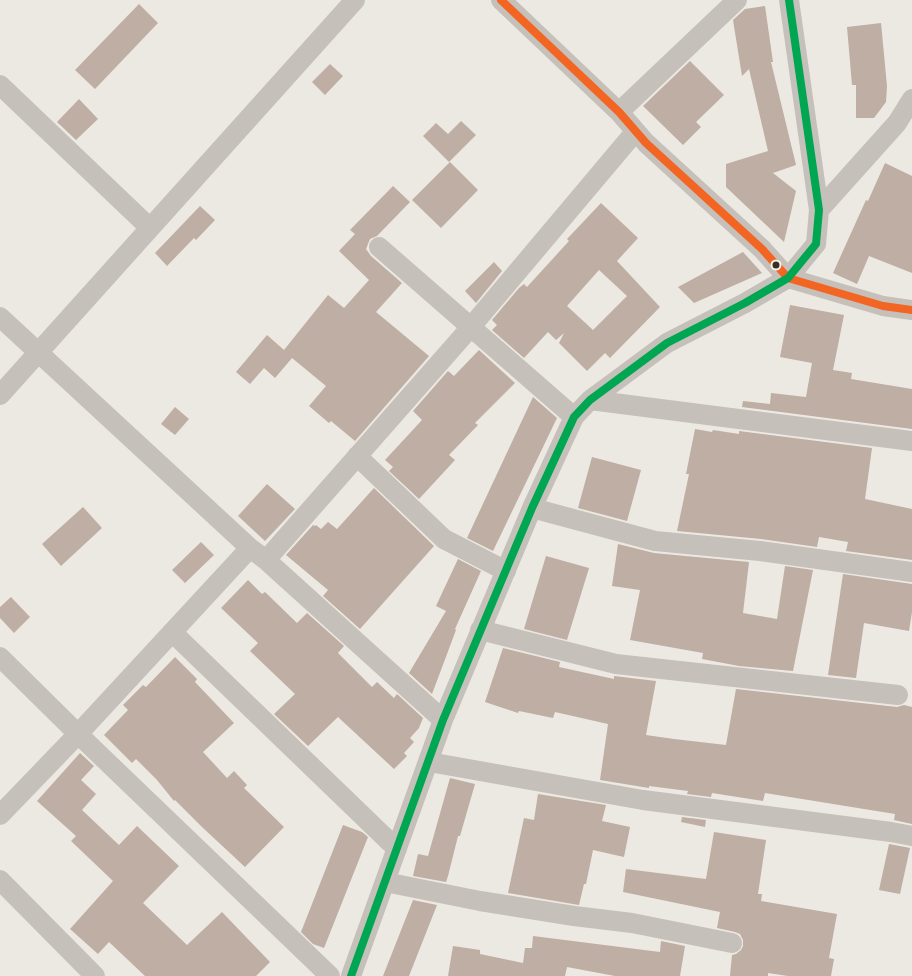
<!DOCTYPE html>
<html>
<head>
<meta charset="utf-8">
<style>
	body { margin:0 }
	canvas { display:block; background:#ece8e2 }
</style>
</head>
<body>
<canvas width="912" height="976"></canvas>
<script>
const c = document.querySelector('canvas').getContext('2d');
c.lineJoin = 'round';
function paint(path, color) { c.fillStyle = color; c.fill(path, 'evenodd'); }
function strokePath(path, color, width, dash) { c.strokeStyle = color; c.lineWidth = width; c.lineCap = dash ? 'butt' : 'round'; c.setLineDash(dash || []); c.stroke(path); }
const building = new Path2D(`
	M 139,4 L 158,23 L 95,89 L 75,70 Z
	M 765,6 L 773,62 L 771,62 L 796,165 L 773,173 L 796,191 L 784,242 L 726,187 L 726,164 L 768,151 L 749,69 L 742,76 L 733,20 L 745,9 Z
	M 881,23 L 887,86 L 886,102 L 874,118 L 856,118 L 856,85 L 852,85 L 847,27 Z
	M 690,61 L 724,95 L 696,122 L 701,127 L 683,145 L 643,106 Z
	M 330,64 L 343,76 L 325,95 L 312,82 Z
	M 79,99 L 98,119 L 76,140 L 57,122 Z
	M 461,121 L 476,135 L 449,162 L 423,136 L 436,123 L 448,134 Z
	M 450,162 L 478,190 L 441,228 L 412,200 Z
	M 885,163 L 912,176 L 912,273 L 869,256 L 857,284 L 833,273 L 866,200 L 868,201 Z
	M 393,186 L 410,202 L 377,236 L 370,239 L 366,249 L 371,256 L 402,283 L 376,312 L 429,356 L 355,441 L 331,421 L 329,423 L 309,406 L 326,386 L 292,358 L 275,378 L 264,368 L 250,384 L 236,372 L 267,335 L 284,350 L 328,295 L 344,308 L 369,280 L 339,251 L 355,234 L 350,230 Z
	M 601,203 L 638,238 L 617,261 L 660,307 L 610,358 L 605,353 L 587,371 L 559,343 L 564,333 L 556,340 L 548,332 L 524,358 L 492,330 L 497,325 L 492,320 L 519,288 L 524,284 L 527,287 L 569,241 L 567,239 ZM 599,270 L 627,296 L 593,330 L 567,306 Z
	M 200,206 L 215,220 L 196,240 L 194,238 L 167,266 L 155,253 Z
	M 743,252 L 762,273 L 694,303 L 678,287 Z
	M 494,262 L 502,271 L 476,303 L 465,291 Z
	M 790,305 L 844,315 L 833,370 L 852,373 L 851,379 L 912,389 L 912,429 L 742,407 L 743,401 L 770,404 L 771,393 L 806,397 L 812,363 L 780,357 Z
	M 479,350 L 515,383 L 475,423 L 478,425 L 449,455 L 455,460 L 419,499 L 389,471 L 393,467 L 385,460 L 422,420 L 413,411 L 448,371 L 454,376 Z
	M 533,397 L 557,418 L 493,551 L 467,538 Z
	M 175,407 L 189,419 L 175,435 L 161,424 Z
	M 695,429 L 712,432 L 713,430 L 739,434 L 739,431 L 872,448 L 865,499 L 912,509 L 912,560 L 846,551 L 848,542 L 819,537 L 817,547 L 761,539 L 677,531 L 689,474 L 686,474 Z
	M 592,457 L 641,470 L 627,521 L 578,508 Z
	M 267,484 L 295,509 L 265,541 L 238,516 Z
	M 374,488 L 434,546 L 360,629 L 323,596 L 328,590 L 286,555 L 313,525 L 315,526 L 316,525 L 321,529 L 328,522 L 337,529 Z
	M 83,507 L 102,528 L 61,566 L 42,544 Z
	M 201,542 L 214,555 L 185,583 L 172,570 Z
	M 618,544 L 654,553 L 749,562 L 743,613 L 777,619 L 785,566 L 813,570 L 793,671 L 739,666 L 702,659 L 703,653 L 630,640 L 640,590 L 612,586 Z
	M 546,556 L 589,568 L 567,640 L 524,629 Z
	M 458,559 L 481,571 L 455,629 L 456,630 L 432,694 L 409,673 L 446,611 L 436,606 Z
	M 843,574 L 912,584 L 912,612 L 909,631 L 864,623 L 856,678 L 828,675 Z
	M 248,580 L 262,594 L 265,592 L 297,623 L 307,613 L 344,646 L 338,653 L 372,687 L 377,682 L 394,698 L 397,694 L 423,718 L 419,728 L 410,738 L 414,742 L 404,753 L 407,756 L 394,769 L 338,717 L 308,746 L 274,714 L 295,694 L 250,651 L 258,643 L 221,608 Z
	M 11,597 L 30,617 L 14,633 L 0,618 L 0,607 Z
	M 503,648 L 560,662 L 559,667 L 614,679 L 614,676 L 656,681 L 646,735 L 674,739 L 726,745 L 736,689 L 897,707 L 904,705 L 912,707 L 912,824 L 894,820 L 895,814 L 765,793 L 763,801 L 712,793 L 711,797 L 687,794 L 688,791 L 649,786 L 649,788 L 600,780 L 608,724 L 555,712 L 553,718 L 519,711 L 518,713 L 485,702 Z
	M 175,657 L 197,679 L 195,682 L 234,723 L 203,752 L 227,778 L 234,771 L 247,785 L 244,788 L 284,827 L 245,867 L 202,827 L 175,800 L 174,801 L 157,780 L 136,759 L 132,763 L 104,735 L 128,710 L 123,705 L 143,685 L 146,687 Z
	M 80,753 L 94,766 L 81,780 L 96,794 L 82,810 L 119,845 L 137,826 L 179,866 L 143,903 L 187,945 L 222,912 L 270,962 L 256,976 L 145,976 L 109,942 L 98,954 L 70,929 L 113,881 L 71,841 L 76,836 L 37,801 Z
	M 450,778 L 475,784 L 460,836 L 458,836 L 448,876 L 446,882 L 413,876 L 418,854 L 428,856 Z
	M 538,794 L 606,805 L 602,821 L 630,827 L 624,857 L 593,850 L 586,884 L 584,884 L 579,905 L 508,893 L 524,818 L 534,820 Z
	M 682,817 L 706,820 L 705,827 L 681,822 Z
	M 343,825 L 362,832 L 368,837 L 324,948 L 313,944 L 301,932 Z
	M 714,832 L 766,840 L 758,894 L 762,894 L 761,901 L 837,914 L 829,958 L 834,959 L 831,976 L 788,976 L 768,973 L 768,976 L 730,976 L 732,955 L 736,954 L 741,950 L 743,946 L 743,940 L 740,934 L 735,932 L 717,928 L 720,912 L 623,892 L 626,869 L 706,879 Z
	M 889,844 L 910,848 L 900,894 L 879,890 Z
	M 413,900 L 437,905 L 409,976 L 383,976 Z
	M 533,936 L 660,952 L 661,941 L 685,946 L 680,976 L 615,976 L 567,967 L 565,976 L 448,976 L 453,946 L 480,950 L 480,954 L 523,963 L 525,948 L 532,948 Z`);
const street = new Path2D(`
	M 501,0 L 619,112 L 646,143 L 762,249 L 788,278 L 883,306 L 912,310
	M 0,85 L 150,228
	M 619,112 L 737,0
	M 819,210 L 897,123 L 912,99
	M 379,247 L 574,417
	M 0,317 L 250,548 L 266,560 L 443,720
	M 0,395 L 355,0
	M 590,400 L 912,441
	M 357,456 L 444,539 L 506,571
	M 532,508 L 655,541 L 760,551 L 912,572
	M 266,560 L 470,328 L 635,132
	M 480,630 L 616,664 L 898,695
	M 172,632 L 397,849
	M 0,657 L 78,734 L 330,976
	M 429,762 L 643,800 L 891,832 L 912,836
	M 0,815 L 78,734 L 250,548
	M 0,880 L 95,976
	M 385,882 L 480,901 L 574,916 L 632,923 L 732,943
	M 351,976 L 443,720 L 532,508 L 574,417 L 590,400 L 667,343 L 745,303 L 788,278 L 816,244 L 819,210 L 789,0`);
const bus1 = new Path2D(`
	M 501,0 L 619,112 L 646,143 L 762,249 L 788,278 L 883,306 L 912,310`);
const bus2 = new Path2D(`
	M 351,976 L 443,720 L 532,508 L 574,417 L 590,400 L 667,343 L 745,303 L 788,278 L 816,244 L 819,210 L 789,0`);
const markers = [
	[776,265,4.5,"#362e29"]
];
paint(building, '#bfaea4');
strokePath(street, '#c6c0ba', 20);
strokePath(bus1, '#f26522', 8);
strokePath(bus2, '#00a651', 8);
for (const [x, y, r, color] of markers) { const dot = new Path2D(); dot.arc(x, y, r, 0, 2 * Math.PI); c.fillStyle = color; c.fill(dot); strokePath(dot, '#f9f3e9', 2); }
</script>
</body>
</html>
